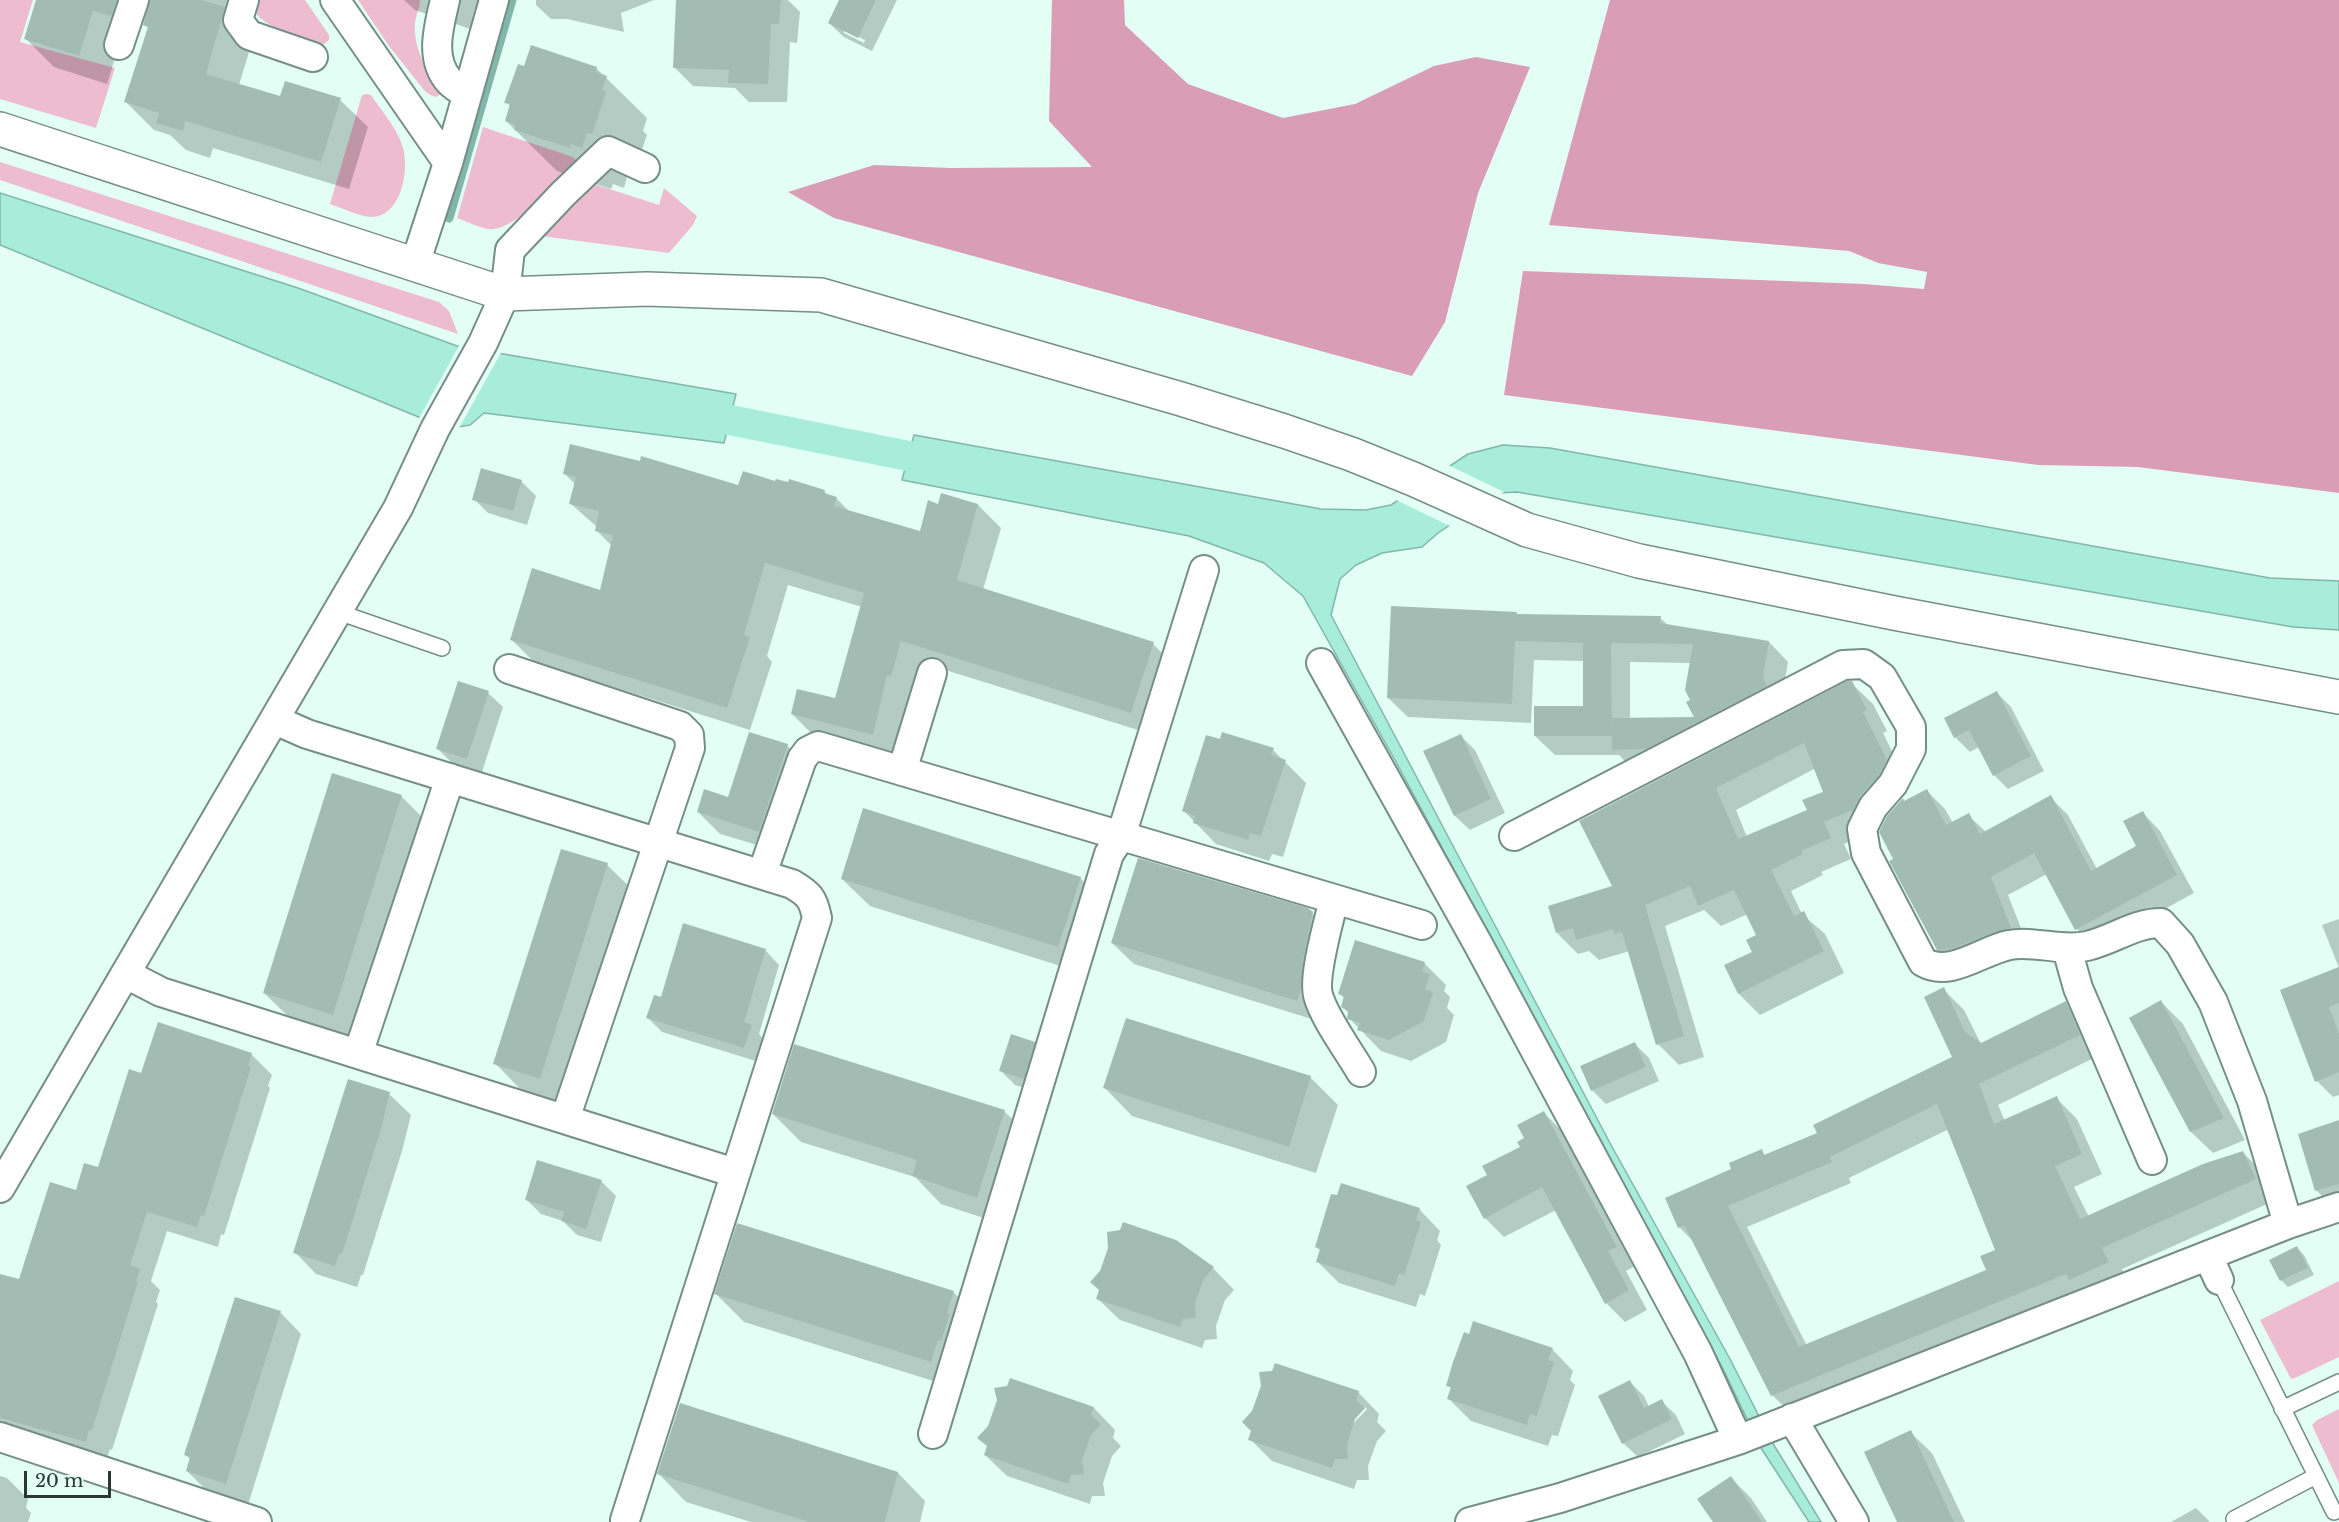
<!DOCTYPE html>
<html>
<head>
<meta charset="utf-8">
<style>
	body { margin:0 }
	#map { position:relative; width:2339px; height:1522px; overflow:hidden; background:#e2fef5; font-family:"Libre Baskerville",serif }
	canvas { display:block }
	.scale { position:absolute; left:24px; top:1471px; width:87px; height:27px; box-sizing:border-box; border:3px solid #2b3633; border-top:0; padding-left:8px; font-size:18px; line-height:21px; white-space:nowrap; color:#2b3633; -webkit-text-stroke:4px #e2fef5; paint-order:stroke }
</style>
</head>
<body>
<div id="map">
<canvas width="2339" height="1522"></canvas>
<div class="scale">20 m</div>
</div>
<script>
const c = document.querySelector('canvas').getContext('2d');
c.lineJoin = 'round';
function paint(path, color) { c.fillStyle = color; c.fill(path, 'evenodd'); }
function strokePath(path, color, width, dash) { c.strokeStyle = color; c.lineWidth = width; c.lineCap = dash ? 'butt' : 'round'; c.setLineDash(dash || []); c.stroke(path); }
const green = new Path2D(`
	M 0,0 L 33,0 L 20,42 L 115,68 L 96,128 L 0,99 Z
	M 257,0 L 305,0 L 329,35 L 329,40 L 324,44 C 309,39 265,28 257,14 C 255,10 256,5 257,0 Z
	M 358,0 L 420,0 C 420,7 416,15 415,23 C 413,47 427,75 442,93 L 436,97 L 430,95 L 424,90 L 389,46 Z
	M 367,94 L 371,95 C 381,110 395,126 401,142 C 411,165 403,218 370,217 C 358,216 342,208 330,204 L 362,95 Z
	M 483,127 L 573,157 L 576,160 L 576,164 L 572,168 C 554,185 513,233 488,229 C 477,227 466,221 457,218 Z
	M 0,162 L 439,302 L 449,311 L 458,334 L 0,180 Z
	M 591,183 L 659,205 L 664,188 L 697,216 L 693,225 L 669,253 L 541,236 Z
	M 2339,1281 L 2339,1357 L 2295,1378 L 2291,1379 L 2260,1320 Z
	M 2339,1409 L 2339,1483 L 2312,1425 L 2317,1420 Z`);
const forest = new Path2D(`
	M 1052,0 L 1124,0 L 1125,25 L 1188,84 L 1283,118 L 1355,104 L 1434,66 L 1476,57 L 1530,67 L 1478,193 L 1445,322 L 1412,376 L 834,218 L 788,192 L 874,165 L 951,168 L 1092,167 L 1049,121 Z
	M 1610,0 L 2339,0 L 2339,493 L 2138,467 L 2038,465 L 1504,395 L 1523,271 L 1864,284 L 1924,289 L 1927,272 L 1878,263 L 1849,251 L 1549,225 Z`);
const water = new Path2D(`
	M 0,193 L 298,288 L 457,346 L 736,394 L 724,443 L 484,413 L 470,425 L 457,427 L 421,418 L 0,245 Z
	M 914,435 L 1321,509 L 1366,510 L 1391,505 L 1468,454 L 1503,445 L 1550,448 L 2270,578 L 2339,581 L 2339,630 L 2293,627 L 1517,492 L 1498,493 L 1438,533 L 1422,547 L 1382,553 L 1356,565 L 1340,579 L 1331,615 L 1611,1145 L 1730,1359 L 1772,1442 L 1821,1522 L 1809,1522 L 1761,1448 L 1723,1369 L 1396,762 L 1303,596 L 1264,563 L 1189,536 L 902,480 Z`);
const pier = new Path2D(`
	M 460,344 L 502,351 L 458,430 L 418,420 Z
	M 1446,464 L 1504,492 L 1452,527 L 1394,499 Z`);
const shadow = new Path2D(`
	M 38,0 L 133,0 L 107,84 L 54,67 L 26,39 Z
	M 158,0 L 255,0 L 249,52 L 239,85 L 281,98 L 340,100 L 368,127 L 349,189 L 213,148 L 210,158 L 186,150 L 170,135 L 154,130 L 126,102 Z
	M 404,0 L 496,0 L 479,27 L 472,24 L 470,29 L 415,10 Z
	M 536,0 L 654,0 L 621,13 L 624,32 L 567,19 L 551,19 L 536,5 Z
	M 678,0 L 788,0 L 800,12 L 797,43 L 790,42 L 787,102 L 749,102 L 735,88 L 693,86 L 674,67 Z
	M 841,0 L 897,0 L 872,51 L 844,37 L 829,23 ZM 844,30 L 865,40 L 864,43 L 844,33 Z
	M 532,47 L 597,69 L 647,118 L 643,131 L 647,135 L 633,175 L 628,173 L 624,188 L 613,184 L 611,189 L 557,171 L 506,121 L 511,107 L 506,102 L 525,68 Z
	M 482,470 L 522,482 L 536,496 L 527,525 L 488,513 L 474,499 Z
	M 564,473 L 739,487 L 776,482 L 824,491 L 829,496 L 836,498 L 850,512 L 921,533 L 939,505 L 978,505 L 1001,528 L 983,590 L 1153,644 L 1176,667 L 1154,735 L 923,663 L 896,757 L 815,737 L 792,714 L 836,700 L 862,607 L 788,585 L 767,656 L 772,662 L 750,730 L 534,662 L 511,639 L 601,592 L 612,546 L 596,530 L 597,527 L 571,504 L 576,485 Z
	M 1516,613 L 1518,615 L 1660,618 L 1668,625 L 1769,642 L 1788,662 L 1782,697 L 1633,769 L 1619,755 L 1555,755 L 1535,736 L 1585,708 L 1585,661 L 1534,660 L 1531,723 L 1408,717 L 1388,698 ZM 1630,662 L 1691,663 L 1696,718 L 1630,719 Z
	M 1851,683 L 1873,704 L 1887,731 L 1883,733 L 1907,782 L 1874,831 L 1844,844 L 1851,859 L 1821,872 L 1823,875 L 1791,891 L 1802,914 L 1825,934 L 1844,973 L 1760,1015 L 1739,994 L 1726,965 L 1754,953 L 1758,936 L 1748,914 L 1721,926 L 1704,910 L 1665,926 L 1704,1057 L 1679,1065 L 1658,1044 L 1630,951 L 1599,960 L 1589,951 L 1578,954 L 1557,933 L 1614,887 L 1581,822 ZM 1816,768 L 1825,792 L 1809,811 L 1747,837 L 1736,810 Z
	M 488,693 L 503,707 L 482,772 L 452,763 L 438,749 Z
	M 1997,693 L 2011,707 L 2044,771 L 2008,789 L 1994,775 L 1979,747 L 1970,752 L 1955,737 L 1946,719 Z
	M 1461,736 L 1475,750 L 1505,813 L 1470,830 L 1455,816 L 1425,752 Z
	M 787,745 L 808,767 L 781,852 L 720,834 L 698,812 L 729,799 Z
	M 1273,750 L 1306,783 L 1283,857 L 1272,854 L 1269,861 L 1216,844 L 1184,811 Z
	M 1927,791 L 1945,809 L 1953,823 L 1968,815 L 1986,832 L 2050,797 L 2068,815 L 2097,869 L 2138,846 L 2143,813 L 2160,831 L 2194,893 L 2095,947 L 2077,929 L 2047,874 L 2008,895 L 2028,946 L 1954,966 L 1936,948 L 1896,860 L 1905,802 Z
	M 401,796 L 430,825 L 362,1043 L 293,1021 L 264,993 Z
	M 607,865 L 636,893 L 569,1106 L 523,1092 L 495,1063 Z
	M 1080,878 L 1108,906 L 1086,974 L 870,906 L 842,879 Z
	M 1312,913 L 1333,935 L 1318,1021 L 1134,964 L 1112,943 Z
	M 2339,919 L 2339,968 L 2322,925 Z
	M 765,950 L 779,965 L 759,1034 L 765,1041 L 759,1062 L 662,1032 L 648,1018 L 662,999 Z
	M 1424,963 L 1446,985 L 1444,991 L 1450,997 L 1447,1008 L 1454,1015 L 1446,1042 L 1411,1061 L 1381,1051 L 1349,1018 L 1349,1013 L 1342,1007 L 1345,999 L 1339,993 Z
	M 2339,968 L 2339,1095 L 2333,1097 L 2317,1081 L 2282,991 Z
	M 1943,989 L 1964,1010 L 1981,1044 L 2065,1003 L 2086,1023 L 2100,1055 L 1998,1105 L 2005,1121 L 2056,1098 L 2077,1119 L 2102,1174 L 2074,1187 L 2089,1217 L 2243,1153 L 2264,1173 L 2276,1200 L 2122,1269 L 2128,1283 L 1793,1415 L 1772,1395 L 1695,1243 L 1679,1227 L 1733,1170 L 1761,1151 L 1766,1156 L 1820,1133 L 1954,1058 ZM 1949,1129 L 1997,1251 L 1988,1271 L 1807,1346 L 1747,1227 L 1851,1183 L 1849,1178 Z
	M 2161,1002 L 2183,1024 L 2245,1140 L 2213,1153 L 2191,1132 Z
	M 159,1024 L 252,1055 L 272,1075 L 268,1086 L 270,1088 L 224,1235 L 221,1234 L 218,1247 L 167,1231 L 151,1281 L 160,1290 L 156,1302 L 158,1304 L 112,1450 L 110,1449 L 106,1461 L 0,1430 L 0,1275 L 20,1281 L 77,1192 L 99,1169 L 142,1075 Z
	M 1034,1043 L 1048,1057 L 1038,1092 L 1015,1085 L 1001,1071 Z
	M 1635,1044 L 1649,1058 L 1659,1081 L 1606,1104 L 1592,1090 Z
	M 1310,1077 L 1338,1105 L 1316,1173 L 1132,1116 L 1105,1088 Z
	M 389,1094 L 411,1115 L 402,1151 L 363,1275 L 361,1275 L 357,1287 L 316,1274 L 295,1252 Z
	M 1004,1111 L 1032,1139 L 1005,1225 L 941,1204 L 915,1177 L 801,1142 L 773,1114 Z
	M 1544,1113 L 1563,1132 L 1635,1266 L 1626,1271 L 1647,1310 L 1625,1322 L 1606,1303 L 1556,1210 L 1504,1237 L 1485,1218 L 1489,1175 L 1522,1147 Z
	M 2339,1122 L 2339,1210 L 2337,1211 L 2317,1191 L 2299,1135 Z
	M 601,1181 L 616,1196 L 601,1242 L 577,1235 L 563,1221 L 541,1214 L 527,1200 Z
	M 1419,1209 L 1440,1231 L 1437,1240 L 1441,1245 L 1425,1296 L 1420,1294 L 1416,1307 L 1339,1283 L 1317,1261 L 1321,1251 L 1316,1247 Z
	M 2297,1248 L 2304,1255 L 2314,1275 L 2288,1287 L 2281,1280 Z
	M 1213,1268 L 1234,1290 L 1225,1300 L 1216,1326 L 1217,1339 L 1205,1340 L 1202,1348 L 1120,1320 L 1098,1299 Z
	M 953,1292 L 981,1320 L 974,1341 L 977,1343 L 959,1389 L 744,1322 L 716,1294 Z
	M 280,1312 L 301,1334 L 248,1505 L 209,1493 L 187,1471 L 191,1460 L 186,1455 Z
	M 1552,1349 L 1573,1371 L 1570,1380 L 1575,1385 L 1558,1436 L 1552,1435 L 1548,1446 L 1471,1421 L 1449,1399 L 1452,1390 L 1448,1385 Z
	M 1011,1380 L 1094,1408 L 1115,1430 L 1113,1438 L 1121,1446 L 1112,1456 L 1103,1483 L 1105,1496 L 1092,1496 L 1090,1504 L 1007,1476 L 985,1455 L 988,1447 L 989,1427 Z
	M 1630,1382 L 1644,1396 L 1649,1407 L 1661,1401 L 1676,1415 L 1685,1434 L 1638,1457 L 1623,1443 Z
	M 1358,1392 L 1379,1414 L 1377,1422 L 1386,1431 L 1377,1441 L 1368,1466 L 1369,1480 L 1357,1480 L 1354,1489 L 1272,1461 L 1250,1439 L 1254,1411 ZM 1365,1407 L 1367,1409 L 1351,1426 L 1349,1424 Z
	M 1910,1432 L 1932,1453 L 1965,1522 L 1899,1522 Z
	M 898,1473 L 925,1501 L 920,1522 L 751,1522 L 686,1502 L 659,1474 Z
	M 0,1476 L 7,1478 L 28,1499 L 26,1508 L 31,1513 L 28,1522 L 0,1522 Z
	M 1731,1478 L 1751,1498 L 1767,1522 L 1714,1522 Z
	M 2196,1508 L 2210,1522 L 2171,1522 Z`);
const stream = new Path2D(`
	M 449,218 L 512,0`);
const canal = new Path2D(`
	M 688,414 L 725,419 L 948,464`);
const building = new Path2D(`
	M 36,0 L 117,0 L 111,16 L 93,11 L 79,56 L 24,39 Z
	M 150,0 L 202,0 L 225,7 L 206,74 L 280,96 L 285,81 L 341,98 L 321,162 L 185,121 L 183,131 L 156,123 L 159,113 L 124,102 L 148,27 L 143,25 Z
	M 676,0 L 781,0 L 779,24 L 771,24 L 768,84 L 728,83 L 729,70 L 673,68 Z
	M 839,0 L 876,0 L 858,38 L 828,23 Z
	M 531,45 L 597,67 L 596,72 L 607,76 L 602,90 L 606,92 L 592,134 L 587,133 L 582,148 L 571,144 L 570,148 L 514,130 L 515,125 L 505,121 L 510,104 L 504,103 L 518,64 L 524,66 Z
	M 570,444 L 640,461 L 641,456 L 738,485 L 743,471 L 775,481 L 776,479 L 788,482 L 789,479 L 825,490 L 824,493 L 837,497 L 834,506 L 920,531 L 928,500 L 938,504 L 941,493 L 978,504 L 957,580 L 1154,642 L 1131,713 L 901,641 L 891,676 L 887,675 L 873,735 L 791,714 L 797,689 L 835,698 L 864,593 L 765,563 L 744,635 L 750,637 L 727,708 L 510,640 L 532,568 L 600,590 L 613,535 L 595,531 L 599,511 L 569,504 L 576,477 L 563,474 Z
	M 481,468 L 522,480 L 513,511 L 472,500 Z
	M 1391,606 L 1517,612 L 1516,614 L 1661,616 L 1660,623 L 1769,641 L 1763,677 L 1767,686 L 1646,749 L 1612,750 L 1612,736 L 1534,736 L 1534,706 L 1583,706 L 1583,643 L 1515,641 L 1512,704 L 1387,698 ZM 1611,643 L 1693,644 L 1685,690 L 1690,700 L 1686,702 L 1694,717 L 1612,718 L 1612,733 Z
	M 458,681 L 489,691 L 467,759 L 436,749 Z
	M 1847,681 L 1852,681 L 1867,710 L 1863,712 L 1887,760 L 1879,775 L 1860,796 L 1853,810 L 1824,822 L 1831,838 L 1801,851 L 1803,854 L 1771,870 L 1794,916 L 1804,911 L 1824,951 L 1738,994 L 1724,965 L 1752,952 L 1746,940 L 1756,935 L 1734,890 L 1698,906 L 1690,886 L 1645,905 L 1684,1036 L 1656,1045 L 1622,932 L 1615,934 L 1613,929 L 1576,940 L 1573,928 L 1556,933 L 1548,906 L 1612,886 L 1579,821 ZM 1804,743 L 1823,792 L 1802,800 L 1807,810 L 1738,839 L 1716,788 Z
	M 1997,691 L 2031,756 L 1993,776 L 1969,730 L 1954,738 L 1944,718 Z
	M 749,732 L 788,744 L 759,832 L 697,812 L 704,789 L 728,797 Z
	M 1222,732 L 1274,748 L 1271,755 L 1286,760 L 1261,836 L 1250,833 L 1248,840 L 1193,823 L 1195,816 L 1182,811 L 1206,735 L 1220,739 Z
	M 1461,734 L 1491,799 L 1454,816 L 1423,751 Z
	M 332,773 L 402,795 L 333,1015 L 263,993 Z
	M 1927,789 L 1946,825 L 1969,813 L 1980,834 L 2051,795 L 2091,871 L 2136,846 L 2123,821 L 2143,811 L 2177,875 L 2075,930 L 2034,853 L 1991,877 L 2011,928 L 1992,933 L 1951,949 L 1937,950 L 1889,861 L 1893,859 L 1879,832 L 1887,816 L 1903,798 L 1904,801 Z
	M 863,808 L 1081,877 L 1058,947 L 841,879 Z
	M 561,849 L 608,863 L 540,1079 L 493,1064 Z
	M 1138,858 L 1308,908 L 1313,912 L 1303,959 L 1301,989 L 1297,1001 L 1111,943 Z
	M 683,923 L 766,949 L 744,1022 L 752,1025 L 744,1048 L 646,1018 L 654,995 L 661,997 Z
	M 1355,940 L 1425,962 L 1422,972 L 1430,974 L 1425,989 L 1433,992 L 1424,1021 L 1389,1040 L 1357,1030 L 1360,1023 L 1347,1019 L 1348,1011 L 1341,1007 L 1344,996 L 1338,994 Z
	M 2339,967 L 2339,1003 L 2329,1007 L 2339,1034 L 2339,1072 L 2315,1082 L 2280,990 Z
	M 1944,987 L 1965,1032 L 1981,1043 L 2066,1001 L 2080,1035 L 1979,1084 L 1994,1124 L 2057,1096 L 2082,1154 L 2055,1166 L 2080,1219 L 2203,1164 L 2243,1151 L 2256,1179 L 2102,1248 L 2109,1262 L 2069,1280 L 2066,1274 L 1771,1396 L 1684,1225 L 1678,1228 L 1665,1198 L 1731,1169 L 1729,1163 L 1762,1149 L 1764,1155 L 1817,1133 L 1813,1125 L 1952,1057 L 1924,997 ZM 1937,1104 L 1995,1250 L 1980,1256 L 1986,1270 L 1799,1347 L 1728,1206 L 1832,1162 L 1830,1157 Z
	M 2161,1000 L 2224,1118 L 2190,1132 L 2129,1018 Z
	M 1126,1018 L 1311,1076 L 1289,1147 L 1103,1088 Z
	M 158,1022 L 252,1053 L 248,1066 L 251,1067 L 204,1216 L 201,1215 L 197,1227 L 147,1212 L 130,1265 L 140,1269 L 136,1281 L 138,1282 L 92,1430 L 89,1430 L 86,1442 L 0,1418 L 0,1274 L 19,1279 L 50,1182 L 76,1190 L 84,1163 L 98,1167 L 129,1069 L 141,1073 Z
	M 1011,1034 L 1035,1042 L 1024,1079 L 999,1071 Z
	M 1635,1042 L 1646,1067 L 1591,1091 L 1580,1066 Z
	M 794,1044 L 1005,1110 L 977,1198 L 912,1176 L 917,1160 L 772,1114 Z
	M 348,1079 L 390,1092 L 381,1129 L 342,1254 L 339,1254 L 335,1266 L 293,1253 Z
	M 1544,1111 L 1617,1247 L 1608,1251 L 1629,1290 L 1605,1304 L 1542,1187 L 1484,1219 L 1466,1186 L 1487,1175 L 1482,1166 L 1520,1147 L 1517,1142 L 1524,1138 L 1517,1125 Z
	M 2339,1120 L 2339,1184 L 2315,1191 L 2298,1134 Z
	M 537,1160 L 602,1180 L 586,1229 L 561,1221 L 564,1212 L 525,1200 Z
	M 1341,1183 L 1420,1208 L 1416,1220 L 1421,1222 L 1404,1275 L 1399,1273 L 1395,1286 L 1316,1262 L 1320,1249 L 1315,1247 L 1331,1194 L 1337,1195 Z
	M 1123,1222 L 1176,1240 L 1214,1267 L 1204,1279 L 1195,1303 L 1196,1318 L 1183,1319 L 1180,1327 L 1096,1299 L 1099,1290 L 1090,1282 L 1100,1271 L 1108,1248 L 1107,1232 L 1120,1230 Z
	M 737,1223 L 954,1291 L 947,1313 L 950,1314 L 941,1341 L 938,1340 L 931,1362 L 714,1294 Z
	M 2297,1246 L 2308,1268 L 2280,1281 L 2269,1260 Z
	M 235,1297 L 281,1311 L 226,1484 L 186,1471 L 190,1457 L 184,1455 Z
	M 1473,1321 L 1553,1348 L 1548,1360 L 1554,1362 L 1537,1416 L 1530,1414 L 1527,1425 L 1447,1399 L 1451,1387 L 1446,1386 L 1453,1362 L 1464,1332 L 1469,1334 Z
	M 1275,1363 L 1359,1391 L 1356,1400 L 1365,1408 L 1355,1419 L 1347,1444 L 1348,1459 L 1335,1459 L 1332,1468 L 1248,1440 L 1251,1431 L 1242,1422 L 1252,1411 L 1261,1386 L 1259,1372 L 1272,1371 Z
	M 1010,1378 L 1094,1407 L 1091,1415 L 1101,1424 L 1091,1435 L 1082,1460 L 1084,1474 L 1071,1475 L 1068,1484 L 984,1455 L 987,1446 L 977,1438 L 988,1426 L 997,1400 L 994,1388 L 1007,1386 Z
	M 1630,1380 L 1644,1408 L 1662,1399 L 1672,1419 L 1622,1444 L 1598,1396 Z
	M 680,1403 L 898,1472 L 885,1522 L 809,1522 L 657,1474 Z
	M 1911,1430 L 1954,1522 L 1897,1522 L 1864,1452 Z
	M 1731,1476 L 1762,1522 L 1713,1522 L 1697,1499 Z`);
const lane = new Path2D(`
	M 338,612 L 442,648
	M 2219,1280 L 2334,1512
	M 2282,1409 L 2339,1382
	M 2234,1519 L 2316,1476`);
const street = new Path2D(`
	M 244,0 L 238,20 L 249,35 L 313,57
	M 335,0 L 448,163
	M 445,0 C 439,26 429,58 449,81 C 453,86 461,90 467,95
	M 119,45 L 134,0
	M 415,264 L 448,163 L 494,0
	M 1321,663 L 1478,944 L 1698,1353 L 1738,1440
	M 509,669 L 680,726 L 689,735 L 690,748 L 565,1119
	M 275,720 L 307,734 L 792,884 C 809,894 813,898 817,918 L 625,1520
	M 902,771 L 932,673
	M 1514,836 L 1843,665 L 1864,664 L 1882,677 L 1911,727 L 1911,749 L 1893,784 L 1873,807 L 1862,829 L 1866,853 L 1923,962 C 1950,978 1981,951 2009,945 C 2035,940 2061,952 2087,946 C 2113,940 2134,923 2161,923 L 2180,944 L 2213,1002 L 2252,1101 L 2288,1224
	M 762,874 L 802,759 L 808,751 L 818,746 L 1422,925
	M 1334,899 C 1329,921 1313,975 1318,995 C 1324,1018 1349,1051 1361,1072
	M 2067,949 L 2078,988 L 2152,1160
	M 126,974 L 161,992 L 735,1173
	M 358,1054 L 450,778
	M 0,1188 L 398,508 L 435,429 L 483,343 L 505,294 L 510,250 L 563,194 L 608,151 L 645,168
	M 2208,1256 L 2219,1280
	M 1792,1418 L 1854,1522
	M 933,1434 L 1109,854 L 1121,836 L 1204,570
	M 0,1437 L 257,1522
	M 1470,1522 L 1560,1498 L 1738,1440 L 2288,1224 L 2339,1207`);
const secondary = new Path2D(`
	M 0,129 L 505,294 L 647,289 L 821,295 L 1181,399 L 1284,431 L 1351,454 L 1413,479 L 1527,530 L 1639,561 L 1894,613 L 2339,697`);
paint(green, '#eebccf');
paint(forest, '#d99eb5');
paint(water, '#a7edda');
strokePath(water, '#82b6a8', 1.5);
paint(pier, '#e2fef5');
paint(shadow, '#0003');
strokePath(stream, '#82b6a8', 9);
strokePath(canal, '#a7edda', 30);
paint(building, '#a2bcb4');
strokePath(lane, '#758e87', 18);
strokePath(street, '#758e87', 32);
strokePath(secondary, '#758e87', 36);
strokePath(lane, '#fff', 15);
strokePath(street, '#fff', 28);
strokePath(secondary, '#fff', 33);
</script>
</body>
</html>
